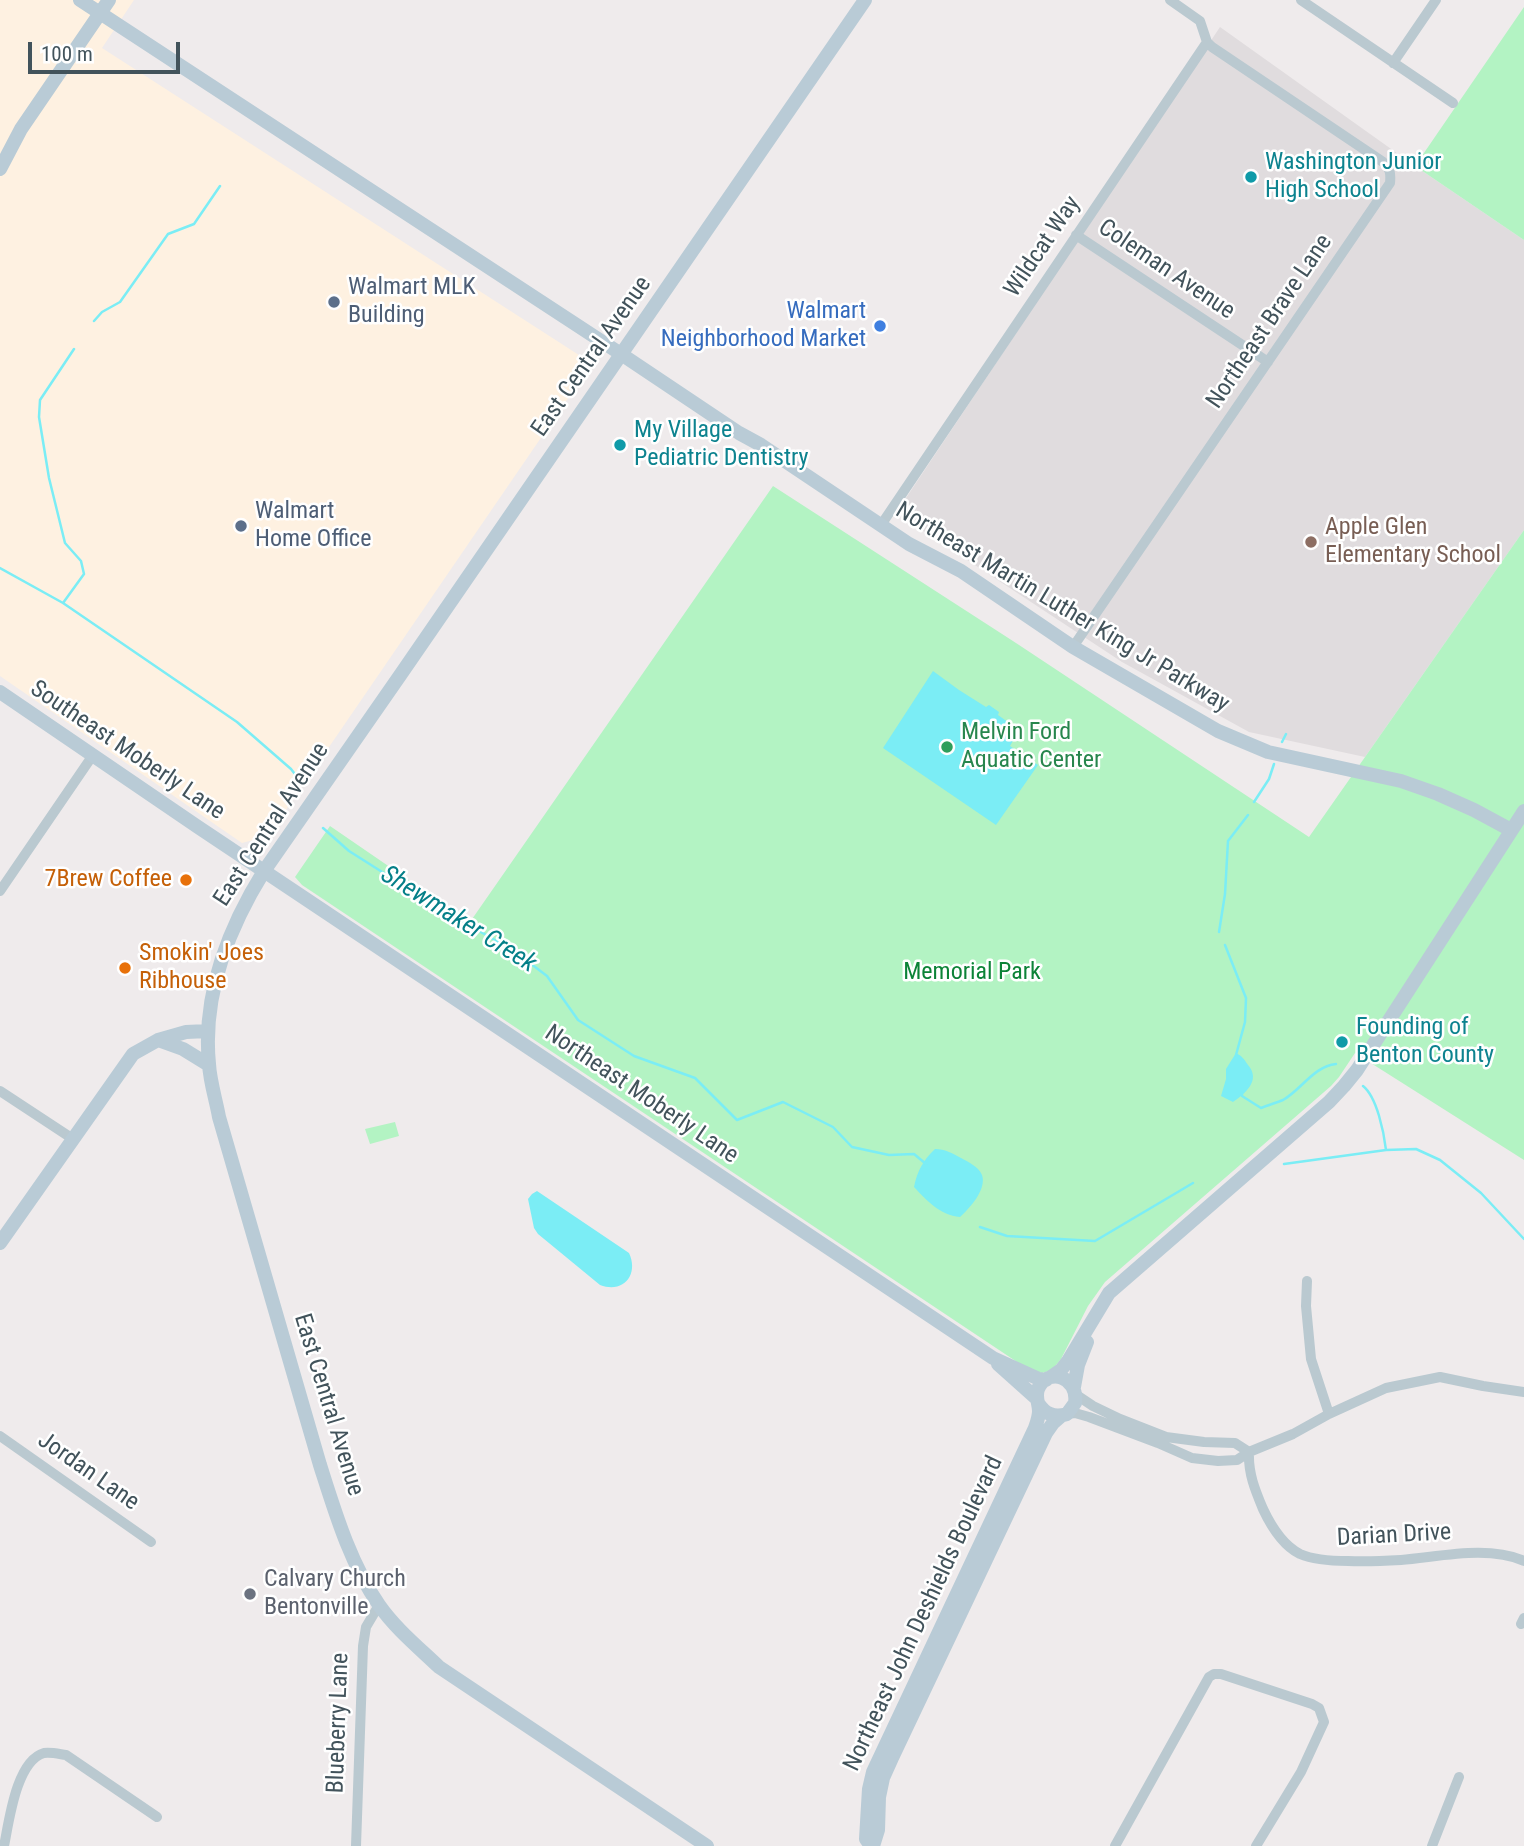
<!DOCTYPE html>
<html>
<head>
<meta charset="utf-8">
<style>
	body { margin:0 }
	#map { position:relative; width:1524px; height:1846px; overflow:hidden; background:#efebec; font-family:"Roboto Condensed",sans-serif }
	canvas { display:block }
	.scale { position:absolute; left:28px; top:42px; width:152px; height:32px; box-sizing:border-box; border:4px solid #42535b; border-top:0; padding-left:9px; font-size:21px; line-height:24px; white-space:nowrap; color:#42535b; -webkit-text-stroke:5px #fff; paint-order:stroke }
</style>
</head>
<body>
<div id="map">
<canvas width="1524" height="1846"></canvas>
<div class="scale">100 m</div>
</div>
<script>
const c = document.querySelector('canvas').getContext('2d');
c.lineJoin = 'round';
function paint(path, color) { c.fillStyle = color; c.fill(path, 'evenodd'); }
function strokePath(path, color, width, dash) { c.strokeStyle = color; c.lineWidth = width; c.lineCap = dash ? 'butt' : 'round'; c.setLineDash(dash || []); c.stroke(path); }
function label(font, color, halo, rows, align = 'center') {
  c.font = font + ' "Roboto Condensed",sans-serif'; c.lineWidth = 5; c.setLineDash([]); c.textBaseline = 'middle'; c.strokeStyle = halo; c.fillStyle = color; for (const [text, x, y, turn = 0] of rows) {
    c.save(); c.translate(x, y); c.rotate((+turn || 0) * Math.PI / 180); c.textAlign = isNaN(turn) ? turn : align; if (halo) c.strokeText(text, 0, 0); c.fillText(text, 0, 0); c.restore();
  }
}
const commercial = new Path2D(`
	M 0,0 L 134,0 L 102,48 L 582,357 L 584,375 L 268,836 L 242,843 L 0,676 Z`);
const education = new Path2D(`
	M 1220,27 L 1415,166 L 1524,240 L 1524,530 L 1365,757 L 1249,732 L 1122,662 L 896,513 Z`);
const green = new Path2D(`
	M 1524,7 L 1524,240 L 1415,166 Z
	M 773,486 L 1016,643 L 1309,837 L 1524,530 L 1524,1160 L 1355,1053 L 1339,1077 L 1331,1086 L 1105,1282 L 1088,1306 L 1061,1359 L 1052,1370 L 1042,1373 L 1029,1370 L 302,885 L 295,877 L 330,826 L 470,922 Z
	M 395,1122 L 399,1136 L 370,1144 L 365,1129 Z`);
const water = new Path2D(`
	M 933,671 L 959,690 L 986,707 L 989,705 L 999,712 L 998,715 L 1019,730 L 1010,746 L 1038,765 L 996,825 L 883,748 Z
	M 1236,1053 C 1242,1056 1244,1059 1248,1065 C 1261,1080 1246,1093 1233,1102 L 1221,1096 L 1226,1079 L 1226,1069 Z
	M 935,1149 C 945,1149 952,1153 961,1158 C 968,1162 978,1166 982,1175 C 987,1189 970,1208 960,1217 C 940,1215 927,1201 914,1187 C 917,1172 923,1160 935,1149 Z
	M 537,1191 L 629,1253 C 639,1274 624,1294 600,1285 L 538,1234 L 534,1228 L 528,1199 L 532,1194 Z`);
const stream = new Path2D(`
	M 94,321 L 102,312 L 120,302 L 168,234 L 194,224 L 220,186
	M 0,568 L 63,603 L 237,722 L 291,769 L 301,782
	M 63,603 L 84,574 L 81,561 L 65,543 L 49,478 L 39,417 L 40,400 L 74,349
	M 1282,742 L 1286,734
	M 1254,802 L 1269,779 L 1274,764
	M 323,828 L 349,851 L 439,908 L 514,951 L 547,976 L 578,1020 L 634,1056 L 695,1078 L 737,1120 L 783,1102 L 833,1127 L 852,1147 L 889,1155 L 914,1154 L 926,1164
	M 1219,932 L 1225,894 L 1228,841 L 1248,815
	M 1225,945 L 1246,998 L 1245,1022 L 1236,1055
	M 1363,1086 C 1377,1097 1384,1133 1386,1150
	M 1242,1093 L 1242,1096 L 1261,1108 C 1268,1105 1276,1103 1283,1100 C 1301,1090 1314,1066 1336,1064
	M 1284,1164 L 1386,1150 L 1416,1149 L 1440,1160 L 1481,1193 L 1524,1239
	M 980,1227 L 1007,1236 L 1095,1241 L 1193,1183`);
const street = new Path2D(`
	M 1301,0 L 1453,103
	M 1393,63 L 1436,0
	M 1076,235 L 1268,362
	M 881,525 L 1207,42 L 1200,21 L 1170,0
	M 1073,647 L 1390,183 C 1391,173 1390,168 1383,162 L 1212,47 L 1207,42
	M 0,891 L 93,755
	M 0,1091 L 73,1139
	M 1307,1281 L 1306,1306 L 1311,1359 L 1329,1414
	M 1075,1394 L 1093,1406 L 1120,1419 L 1166,1437 L 1204,1442 L 1235,1443 L 1249,1452
	M 1067,1414 L 1075,1413 L 1089,1417 L 1158,1443 L 1192,1458 L 1218,1461 L 1237,1460 L 1249,1452 L 1293,1434 L 1329,1414 L 1386,1388 L 1440,1377 L 1483,1386 L 1524,1392
	M 0,1436 L 151,1542
	M 1249,1452 C 1248,1473 1255,1490 1263,1509 C 1271,1526 1282,1545 1300,1554 C 1314,1560 1332,1561 1348,1561 C 1366,1562 1384,1561 1401,1560 C 1439,1557 1488,1545 1524,1561
	M 1521,1624 L 1524,1618
	M 4,1846 C 9,1822 16,1761 44,1753 C 51,1752 59,1754 66,1755 L 157,1817
	M 356,1846 L 363,1646 L 366,1627 L 379,1605
	M 1115,1846 L 1209,1677 L 1214,1674 L 1221,1674 L 1312,1704 L 1319,1708 L 1324,1722 L 1301,1772 L 1256,1846
	M 1432,1846 L 1459,1777`);
const secondary = new Path2D(`
	M 80,0 L 621,354 L 739,433 L 761,445 L 909,544 L 961,571 L 1073,647 L 1218,731 L 1268,752 L 1401,781 L 1438,794 L 1474,810 L 1511,830
	M 0,169 L 21,129 L 109,0
	M 0,692 L 198,827 L 993,1358 L 1039,1379 L 1046,1380
	M 158,1040 L 183,1049 L 209,1065
	M 0,1243 L 133,1054 L 158,1040 L 186,1032 L 208,1031
	M 998,1364 L 1036,1398
	M 1051,1377 L 1061,1370 L 1068,1361 L 1109,1293 L 1329,1102 L 1344,1086 L 1357,1070 L 1524,811
	M 1074,1387 L 1078,1365 L 1087,1342
	M 707,1846 L 439,1667 C 418,1647 395,1628 379,1605 C 350,1563 335,1512 320,1465 L 219,1117 C 216,1100 210,1082 209,1064 C 202,994 228,929 264,871 L 401,674 L 865,0
	M 871,1846 L 866,1839 L 869,1789 L 873,1772 L 1035,1428 C 1037,1422 1039,1417 1039,1411 C 1039,1404 1035,1397 1038,1389 C 1047,1367 1079,1376 1075,1403 L 1067,1414 C 1054,1418 1045,1414 1038,1403
	M 873,1846 L 878,1830 L 879,1797 L 883,1778 L 892,1758 L 1046,1433 L 1053,1423 L 1061,1416`);
const markers = [
	[1251,177,7,"#0f9aa8"],
	[334,302,7,"#5c6f8a"],
	[880,326,7,"#3f7fe0"],
	[620,445,7,"#0f9aa8"],
	[241,526,7,"#5c6f8a"],
	[1311,542,7,"#8d6e63"],
	[947,747,7,"#2e9e5b"],
	[186,880,7,"#e8710a"],
	[125,968,7,"#e8710a"],
	[1342,1042,7,"#0f9aa8"],
	[250,1594,7,"#6b7280"]
];
const cultureNames = [
	["Washington Junior",1265,163],
	["High School",1265,191],
	["My Village",634,431],
	["Pediatric Dentistry",634,459],
	["Founding of",1356,1028],
	["Benton County",1356,1056]
];
const streetNames = [
	["Wildcat Way",1043,247,-56],
	["Coleman Avenue",1166,270,34],
	["Northeast Brave Lane",1270,322,-56],
	["East Central Avenue",592,357,-55],
	["Northeast Martin Luther King Jr Parkway",1062,608,31],
	["Southeast Moberly Lane",127,751,34],
	["East Central Avenue",272,825,-57],
	["Northeast Moberly Lane",641,1095,34],
	["East Central Avenue",328,1405,73],
	["Jordan Lane",88,1472,35],
	["Darian Drive",1394,1536,-3],
	["Northeast John Deshields Boulevard",924,1614,-65],
	["Blueberry Lane",339,1723,-88]
];
const serviceNames = [
	["Walmart MLK",348,288],
	["Building",348,316],
	["Walmart",255,512],
	["Home Office",255,540]
];
const shopNames = [
	["Walmart",866,312],
	["Neighborhood Market",866,340]
];
const educationNames = [
	["Apple Glen",1325,528],
	["Elementary School",1325,556]
];
const leisureNames = [
	["Melvin Ford",961,733],
	["Aquatic Center",961,761]
];
const foodNames = [
	["7Brew Coffee",172,880],
	["Smokin' Joes",139,954,"left"],
	["Ribhouse",139,982,"left"]
];
const parkNames = [
	["Memorial Park",972,973]
];
const worshipNames = [
	["Calvary Church",264,1580],
	["Bentonville",264,1608]
];
const waterNames = [
	["Shewmaker Creek",458,920,32]
];
paint(commercial, '#fef1e1');
paint(education, '#e0dcde');
paint(green, '#b3f3c3');
paint(water, '#7bedf5');
strokePath(stream, '#7bedf5', 2.5);
strokePath(street, '#bac9d0', 10);
strokePath(secondary, '#b9cbd6', 14);
for (const [x, y, r, color] of markers) { const dot = new Path2D(); dot.arc(x, y, r, 0, 2 * Math.PI); c.fillStyle = color; c.fill(dot); strokePath(dot, '#fff', 2.5); }
label('24px', '#0d838f', '#fff', cultureNames, 'left');
label('24px', '#42535b', '#fff', streetNames);
label('24px', '#4e5e75', '#fff', serviceNames, 'left');
label('24px', '#366cbe', '#fff', shopNames, 'right');
label('24px', '#785e54', '#fff', educationNames, 'left');
label('24px', '#27864d', '#fff', leisureNames, 'left');
label('24px', '#c56008', '#fff', foodNames, 'right');
label('24px', '#0c8337', '#fff', parkNames);
label('24px', '#5b616d', '#fff', worshipNames, 'left');
label('italic 26px', '#047f88', '#fff', waterNames);
</script>
</body>
</html>
